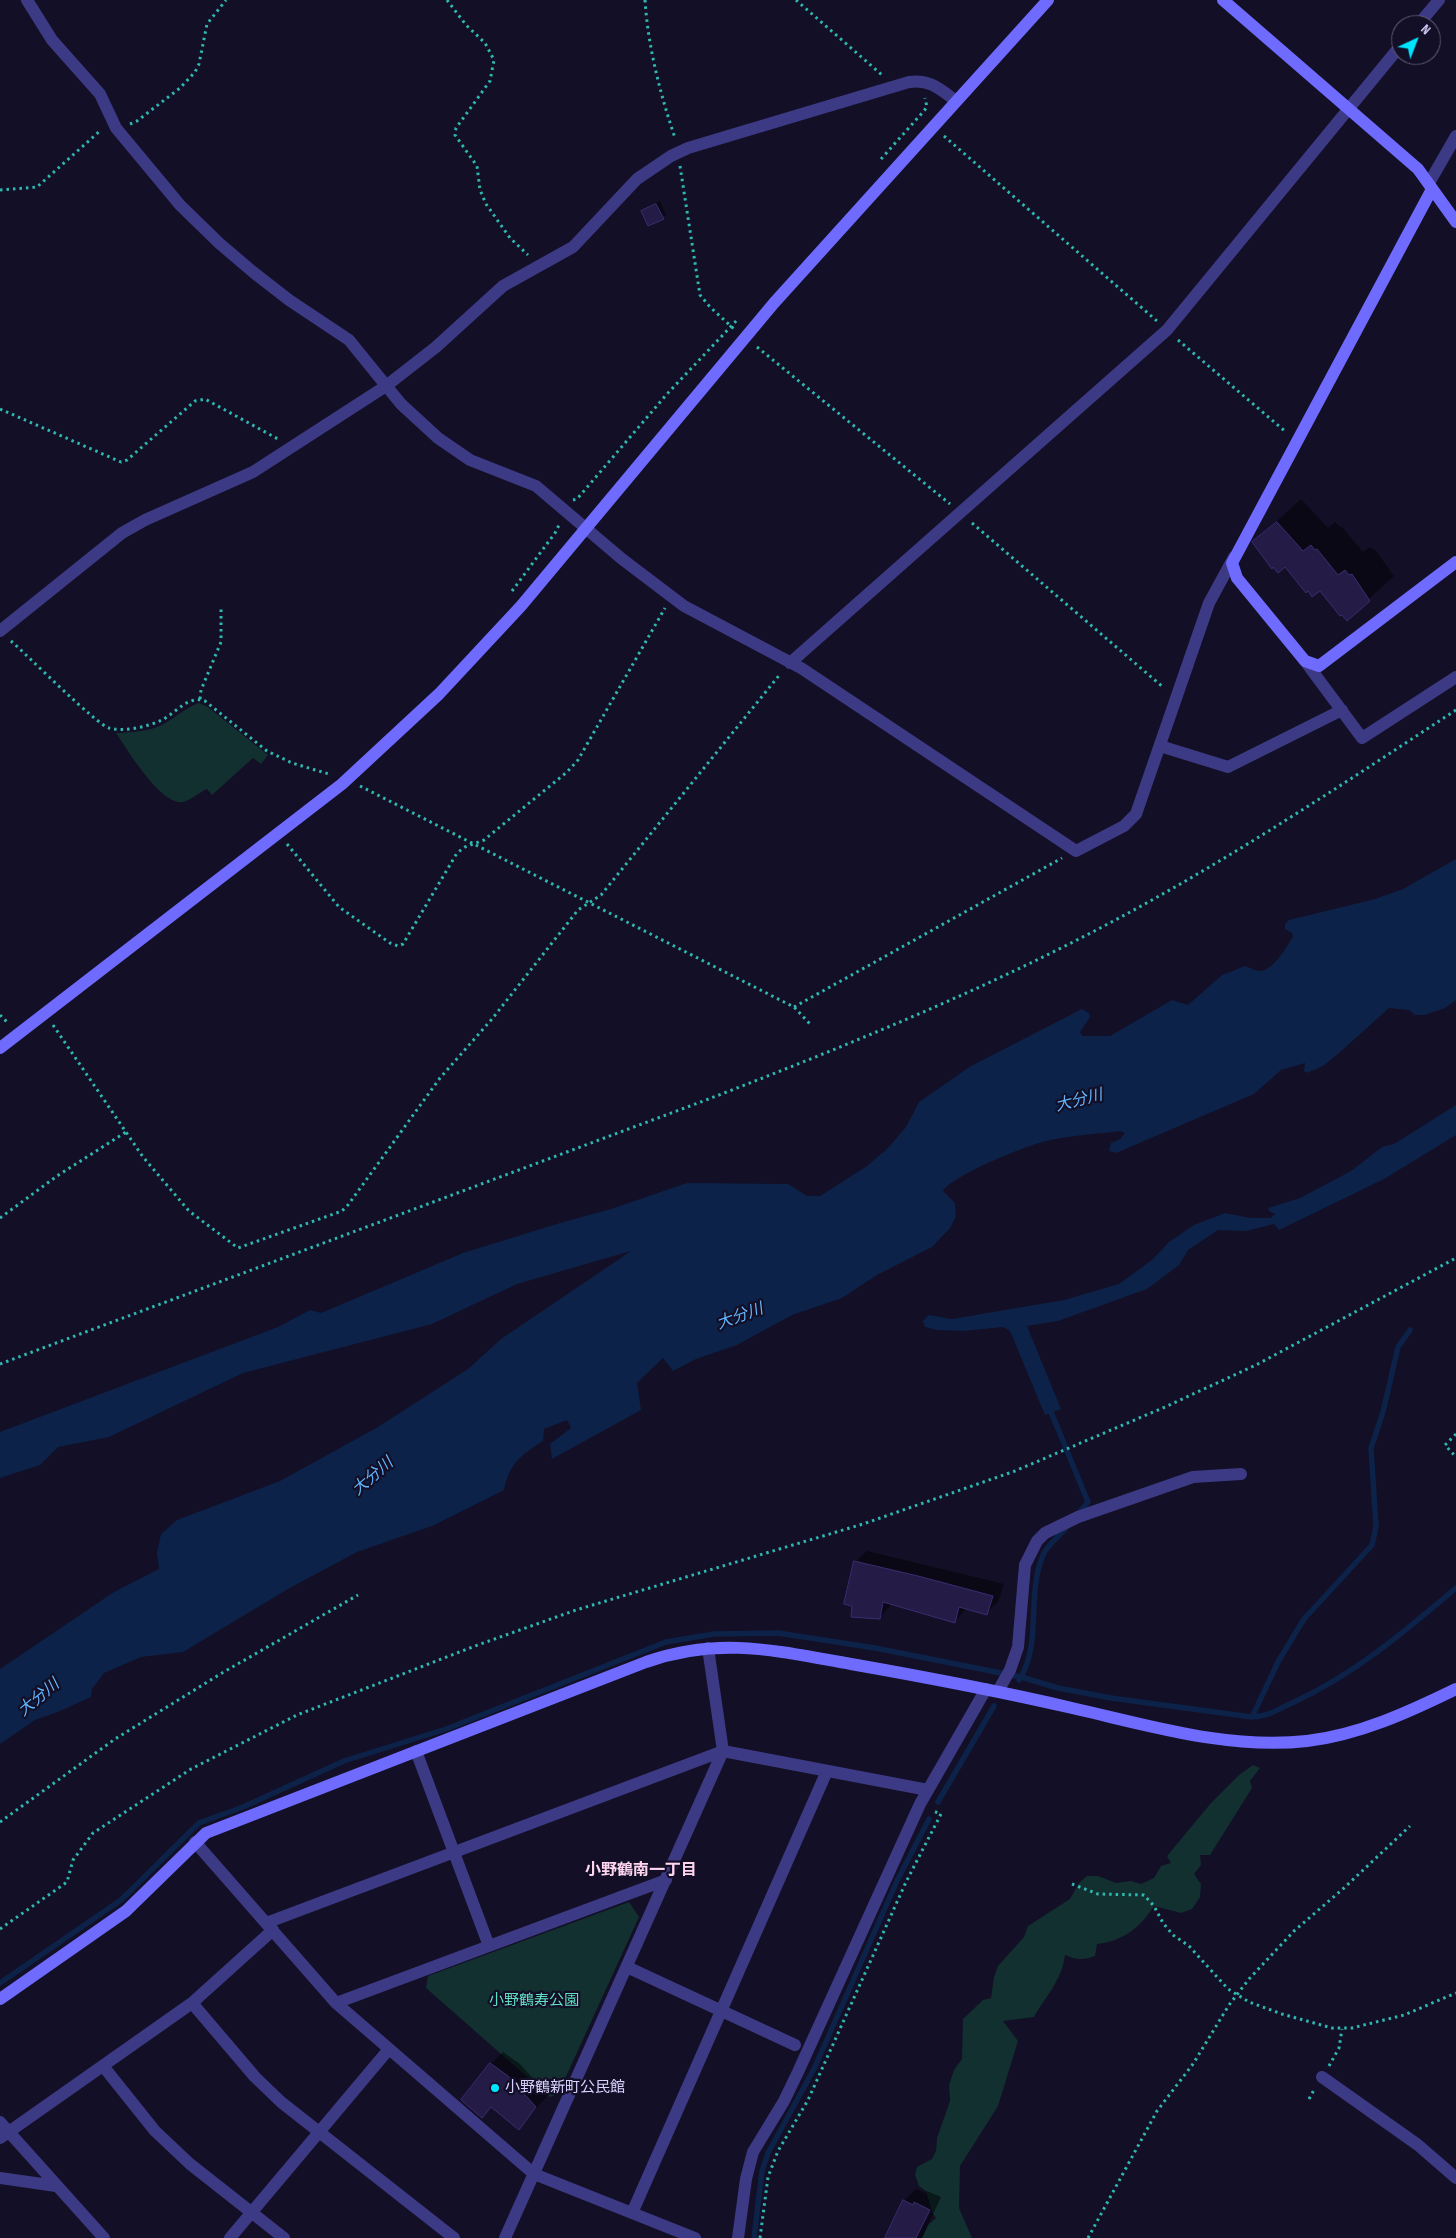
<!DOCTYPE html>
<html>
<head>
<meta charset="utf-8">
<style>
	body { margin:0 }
	#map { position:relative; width:1456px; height:2238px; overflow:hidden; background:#130f26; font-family:"Sofia Sans Condensed",sans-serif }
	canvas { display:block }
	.north { position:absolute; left:1391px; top:15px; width:50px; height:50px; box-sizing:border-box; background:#130f26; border:1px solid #625e7d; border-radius:50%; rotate:43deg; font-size:14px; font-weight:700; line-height:20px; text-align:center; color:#d9d4ff }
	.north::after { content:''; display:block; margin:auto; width:18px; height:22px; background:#00e5ff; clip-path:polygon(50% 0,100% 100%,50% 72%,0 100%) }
</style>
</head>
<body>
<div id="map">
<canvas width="1456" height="2238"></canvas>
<div class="north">N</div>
</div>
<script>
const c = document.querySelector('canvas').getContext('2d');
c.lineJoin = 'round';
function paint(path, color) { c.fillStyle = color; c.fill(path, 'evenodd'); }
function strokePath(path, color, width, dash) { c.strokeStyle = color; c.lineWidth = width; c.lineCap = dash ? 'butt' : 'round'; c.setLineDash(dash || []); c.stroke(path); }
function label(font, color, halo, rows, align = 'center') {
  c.font = font + ' "Sofia Sans Condensed","Noto Sans JP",sans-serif'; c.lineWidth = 4.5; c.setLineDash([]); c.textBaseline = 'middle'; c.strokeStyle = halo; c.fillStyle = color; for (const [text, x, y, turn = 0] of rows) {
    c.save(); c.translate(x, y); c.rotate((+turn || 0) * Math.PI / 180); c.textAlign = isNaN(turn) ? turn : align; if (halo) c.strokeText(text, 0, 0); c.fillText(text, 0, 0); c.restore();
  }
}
const green = new Path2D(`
	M 199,703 L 208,707 L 268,755 L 261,764 L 253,758 L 212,795 L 207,789 C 200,792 191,800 183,802 C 161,806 127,749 116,733 C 131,732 148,732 162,725 C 175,718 185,708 199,703 Z
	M 1253,1765 L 1260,1768 L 1250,1781 L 1252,1788 L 1210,1855 L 1200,1855 L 1201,1865 L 1194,1874 L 1201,1884 L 1200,1897 L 1192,1909 L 1181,1913 L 1154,1906 C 1140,1928 1123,1941 1097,1944 L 1095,1956 C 1084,1960 1076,1960 1065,1955 C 1062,1980 1046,1996 1034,2017 L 1003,2021 L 1018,2041 L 998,2106 L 960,2166 L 959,2208 L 972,2238 L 922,2238 L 928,2225 L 936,2218 L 932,2212 L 926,2191 L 919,2186 L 915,2175 L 917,2167 L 932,2159 L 936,2151 L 937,2138 L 950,2101 L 949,2085 L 954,2070 L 962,2059 L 963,2019 L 983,2000 L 991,1998 L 994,1977 L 998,1966 L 1024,1937 L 1028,1926 L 1070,1899 L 1079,1883 L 1087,1876 L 1098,1876 L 1116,1883 L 1131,1881 L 1141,1884 L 1154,1878 L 1161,1866 L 1171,1863 L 1167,1856 L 1211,1803 L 1239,1775 Z
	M 629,1902 L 639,1917 L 558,2094 L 550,2097 L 426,1988 L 428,1976 Z`);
const water = new Path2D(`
	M 1456,859 L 1456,1000 L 1445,1008 L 1424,1015 L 1415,1015 L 1409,1010 L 1389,1008 L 1339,1053 L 1323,1066 L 1307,1073 L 1304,1071 L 1305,1063 L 1281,1070 L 1254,1094 L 1116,1153 L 1109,1151 L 1111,1143 L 1120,1139 L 1125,1133 L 1121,1131 C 1098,1134 1074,1135 1051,1140 C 1031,1143 953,1175 943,1191 L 955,1203 L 956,1216 L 950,1228 L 932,1247 L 877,1275 L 842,1298 L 792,1315 L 737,1345 L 696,1359 L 673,1371 L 663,1358 L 637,1383 L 641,1410 L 552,1459 L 550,1444 L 571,1428 L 567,1420 L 544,1429 L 543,1441 C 521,1455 509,1464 504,1490 L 432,1526 L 357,1552 L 288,1589 L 183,1652 L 141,1657 L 104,1673 L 92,1689 L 91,1697 L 60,1711 L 35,1720 L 0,1744 L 0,1669 L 114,1592 L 159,1569 L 157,1553 L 161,1534 L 177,1520 L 280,1481 L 378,1427 L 468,1369 L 501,1339 L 631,1251 L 517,1284 L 432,1324 L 243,1373 L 109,1437 L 58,1447 L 40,1465 L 0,1478 L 0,1432 L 278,1327 L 310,1310 L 321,1313 L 463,1253 L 560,1223 L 611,1209 L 687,1183 L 788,1184 L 807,1196 L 820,1196 L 867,1166 L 888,1148 L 906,1127 L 919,1102 L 971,1066 L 1082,1009 L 1089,1013 L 1090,1017 L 1080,1032 L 1082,1036 L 1110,1036 L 1172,1000 L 1188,1005 L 1222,975 L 1245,966 C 1249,967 1255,971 1260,971 C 1274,970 1286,947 1293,937 L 1292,933 L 1285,929 L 1285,924 L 1289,920 L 1375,899 L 1403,889 Z
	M 1456,1105 L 1456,1135 L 1384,1179 L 1279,1230 L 1274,1224 L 1246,1231 L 1218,1230 L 1188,1250 L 1179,1265 L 1147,1289 L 1058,1321 L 1027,1326 L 1061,1409 L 1045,1415 L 1010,1331 L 1003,1327 L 963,1331 L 937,1330 L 925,1327 L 923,1321 L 929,1315 L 952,1319 L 1064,1300 L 1119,1284 L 1152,1260 L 1169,1242 L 1194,1225 L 1225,1213 L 1251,1218 L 1271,1218 L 1275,1214 L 1269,1211 L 1268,1208 L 1300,1198 L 1351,1171 L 1382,1147 L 1394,1144 Z`);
const shadow = new Path2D(`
	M 660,201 L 666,215 L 663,218 L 643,212 Z
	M 1301,499 L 1328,528 L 1335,522 L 1340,527 L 1341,526 L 1363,552 L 1370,547 L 1376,551 L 1394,576 L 1347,619 L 1320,589 L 1254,542 Z
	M 867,1551 L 1004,1584 L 998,1602 L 986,1613 L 967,1608 L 955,1621 L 892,1603 L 880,1618 L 855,1562 Z
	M 503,2052 L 520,2064 L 548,2095 L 519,2128 L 492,2106 L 482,2116 L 491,2064 Z
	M 916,2189 L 925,2193 L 927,2191 L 941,2197 L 922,2238 L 887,2238 L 904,2201 Z`);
const stream = new Path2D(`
	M 1049,1407 L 1088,1502 L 1078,1514
	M 1019,1680 L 1021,1677 L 1058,1688 L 1111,1698 L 1252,1717 L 1279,1660 L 1304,1619 L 1372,1545 L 1376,1527 L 1371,1448 L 1383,1412 L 1398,1347 L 1410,1330
	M 1252,1717 C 1274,1715 1275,1710 1294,1702 C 1355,1674 1405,1631 1456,1588
	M 938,1802 L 994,1706
	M 0,1983 L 121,1900 L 199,1823 L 243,1807 L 344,1761 L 446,1729 L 666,1642 L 714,1634 L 778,1633 L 875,1648 L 1021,1677 C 1042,1640 1026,1591 1044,1553 C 1049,1544 1060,1535 1067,1527
	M 754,2238 L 762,2171 L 768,2153 L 814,2069 L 897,1881 L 929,1819`);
const building = new Path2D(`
	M 656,204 L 664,219 L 648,226 L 641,211 Z
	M 1277,522 L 1303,551 L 1311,545 L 1315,550 L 1317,549 L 1338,575 L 1345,570 L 1349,575 L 1352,574 L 1370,601 L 1347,621 L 1342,615 L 1340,616 L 1320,591 L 1312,597 L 1308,591 L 1306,593 L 1285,567 L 1278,573 L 1273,567 L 1272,569 L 1252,542 Z
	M 854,1561 L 918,1576 L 993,1596 L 987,1615 L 959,1607 L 955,1623 L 883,1602 L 880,1619 L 851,1617 L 852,1606 L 844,1604 Z
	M 490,2063 L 508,2076 L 536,2107 L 519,2130 L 491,2107 L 482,2118 L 461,2100 Z
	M 903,2200 L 913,2205 L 914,2202 L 930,2210 L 916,2238 L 885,2238 Z`);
const path = new Path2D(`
	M 447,0 L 466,25 L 485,43 L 494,60 L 490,81 L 456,128 L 455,135 L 477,166 L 480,190 L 486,204 L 510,238 L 528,255
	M 645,0 C 648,47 660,93 675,138
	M 796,0 L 882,75
	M 130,124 L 137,121 L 180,88 L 195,72 L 199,64 L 207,24 L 226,0
	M 944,136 L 1157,321
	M 881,159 L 923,112 L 927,107 L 925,98
	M 680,166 L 700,295 L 710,307 L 734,329
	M 0,190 L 37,187 L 101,130
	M 1178,340 L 1286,432
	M 757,347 L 950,504
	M 0,409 L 121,462 L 127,460 L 195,401 L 205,399 L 278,439
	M 573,500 L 577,499 L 667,394 L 737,320
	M 972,523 L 1164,688
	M 512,591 L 555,533 L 559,525
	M 11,641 C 26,654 97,725 109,728 C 125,732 147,727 162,720 C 177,712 188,695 205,701 L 267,751 L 292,763 L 329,774
	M 200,699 L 201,690 L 221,642 L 221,608
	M 360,786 L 784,1002 L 794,1007 L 810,1024
	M 287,844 L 339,907 L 390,943 L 398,946 L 403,944 L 457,853 L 465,847 L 484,840 L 567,772 L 578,760 L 665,608
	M 794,1007 L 1062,858
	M 0,1015 L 9,1024
	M 53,1025 L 143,1157 L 189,1211 L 238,1248 L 342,1211 L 348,1205 L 440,1078 L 492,1019 L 578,910 L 601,895 L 781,673
	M 0,1218 L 57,1176 L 126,1132
	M 0,1364 L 706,1100 C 846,1046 987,989 1119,918 C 1235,856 1346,782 1456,710
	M 1456,1434 L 1445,1445 L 1456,1457
	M 0,1822 L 115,1739 L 222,1673 L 358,1595
	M 1072,1884 L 1098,1894 L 1144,1895 L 1154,1906 L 1163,1923 L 1173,1935 L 1189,1946 L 1228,1989 L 1249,2002 L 1282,2014 L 1332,2028 L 1352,2028 L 1404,2015 L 1456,1993
	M 0,1929 L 67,1882 L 73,1860 L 93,1833 L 191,1769 L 297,1715 L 475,1646 L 576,1610 L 863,1524 L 1015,1471 L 1165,1407 L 1256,1365 L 1456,1258
	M 1329,2066 L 1339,2048 L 1342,2029
	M 1309,2099 L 1315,2088
	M 760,2238 L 768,2177 L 778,2151 L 808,2100 L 906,1882 L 941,1814 L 933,1811
	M 1088,2238 L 1157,2111 L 1193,2064 L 1229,2005 L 1249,1979 L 1294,1931 L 1344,1888 L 1410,1826`);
const street = new Path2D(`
	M 27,0 L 52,40 L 100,94 L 116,128 L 180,205 L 219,243 L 253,272 L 289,300 L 349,340 L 401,404 L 438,438 L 470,460 L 536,486 L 622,559 L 684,606 L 801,668 L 1076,851 L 1124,826 L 1136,814 L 1209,603 L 1234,557
	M 1418,25 L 1439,0
	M 1429,183 L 1456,136
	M 0,631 L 122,533 L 145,520 L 253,472 L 386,386 L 436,347 L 503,286 L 573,247 L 637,179 L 671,156 L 688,148 L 909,82 C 930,79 940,89 956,101
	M 1305,661 L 1362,738 L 1456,677
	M 790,663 L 1167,330 L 1401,45
	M 1160,746 L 1228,767 L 1342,710
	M 998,1691 L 1010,1670 L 1018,1647 L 1025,1565 L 1037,1541 L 1045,1533 L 1078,1517 L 1193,1477 L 1241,1474
	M 416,1751 L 489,1946
	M 195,1842 L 336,2003 L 534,2174 L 695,2238
	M 266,1923 L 723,1751 L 928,1790
	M 627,1967 L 795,2045
	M 192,2003 L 255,2077 L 281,2102 L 454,2238
	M 336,2003 L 666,1880
	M 103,2066 L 155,2131 L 190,2164 L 284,2238
	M 1322,2077 L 1418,2145 L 1456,2178
	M 0,2122 L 104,2238
	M 0,2138 L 192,2003 L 273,1930
	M 0,2178 L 56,2186
	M 632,2213 L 827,1771
	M 230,2238 L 389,2049
	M 505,2238 L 723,1751 L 708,1648
	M 738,2238 L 746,2179 L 753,2152 L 784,2101 L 798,2072 L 920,1804 L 986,1689`);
const secondary = new Path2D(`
	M 1223,0 L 1418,169 L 1456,222
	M 1432,189 L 1232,563 L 1237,578 L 1305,661 L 1319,666 L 1456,562
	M 0,1048 L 342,784 L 439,694 L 521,606 L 774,303 L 1048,0
	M 0,1999 L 126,1911 L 206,1833 L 646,1662 C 720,1636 777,1651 851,1664 C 925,1677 999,1691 1072,1708 C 1148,1725 1228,1750 1307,1741 C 1359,1735 1409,1712 1456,1689`);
const markers = [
	[495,2088,5,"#00e5ff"]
];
const parkNames = [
	["小野鶴寿公園",534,2001]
];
const poiNames = [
	["小野鶴新町公民館",505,2088]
];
const waterNames = [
	["大分川",1079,1101,-14],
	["大分川",740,1317,-20],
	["大分川",373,1477,-41],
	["大分川",39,1698,-40]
];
const neighbourhoodNames = [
	["小野鶴南一丁目",641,1871]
];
paint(green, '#12302f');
paint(water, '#0c2248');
paint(shadow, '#0007');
strokePath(stream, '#0c2248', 5.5);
paint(building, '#241b47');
strokePath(building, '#3b2d73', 1);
strokePath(path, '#2fb8b0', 3, [2.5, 4]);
strokePath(street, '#3d3a85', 12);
strokePath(secondary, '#6f6bff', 12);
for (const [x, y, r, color] of markers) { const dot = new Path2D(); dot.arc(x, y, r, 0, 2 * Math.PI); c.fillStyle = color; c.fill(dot); strokePath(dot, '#130f26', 2); }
label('15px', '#5fe0c0', '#130f26', parkNames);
label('15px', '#d9d4ff', '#130f26', poiNames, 'left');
label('italic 16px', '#62b6ff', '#130f26', waterNames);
label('bold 16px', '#ffd6f0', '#130f26', neighbourhoodNames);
</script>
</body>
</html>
